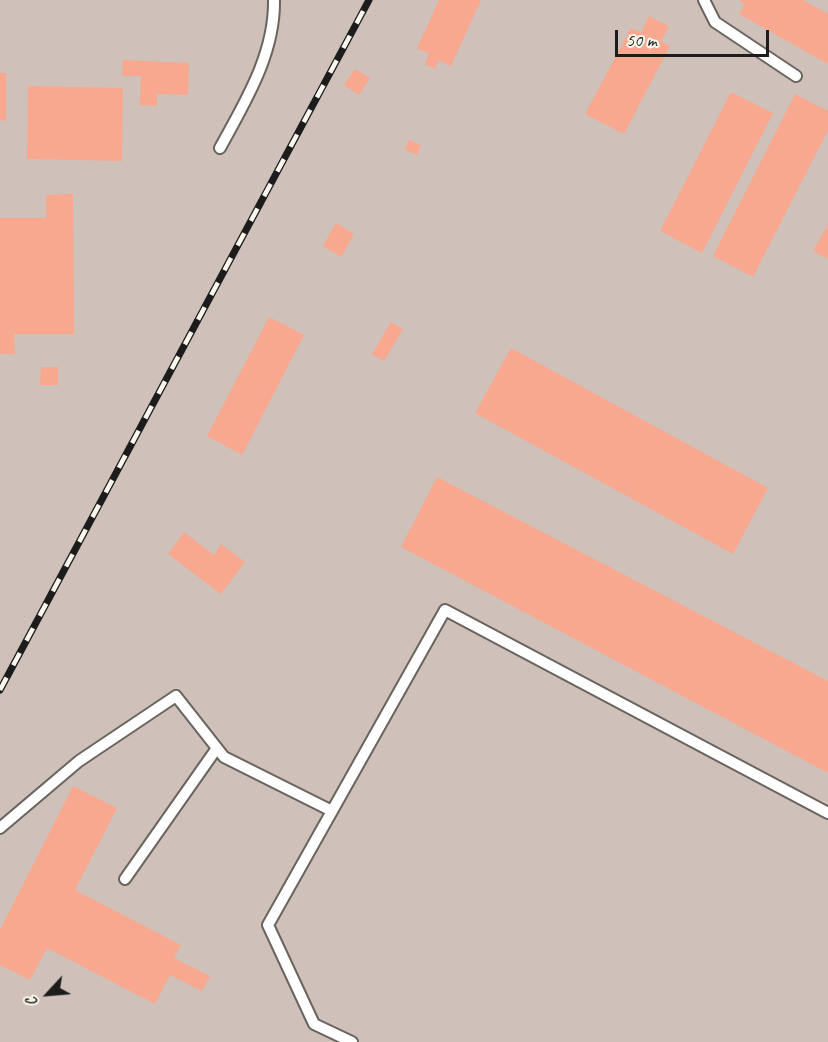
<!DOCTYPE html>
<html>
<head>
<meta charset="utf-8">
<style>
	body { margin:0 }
	#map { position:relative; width:828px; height:1042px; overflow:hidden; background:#f7ead6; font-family:Caveat,sans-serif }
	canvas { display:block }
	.north { position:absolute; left:18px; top:964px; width:60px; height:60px; -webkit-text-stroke:4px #fbf7ec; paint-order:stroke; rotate:244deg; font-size:16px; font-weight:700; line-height:24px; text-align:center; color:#1c1c1c }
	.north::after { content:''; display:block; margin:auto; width:21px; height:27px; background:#1c1c1c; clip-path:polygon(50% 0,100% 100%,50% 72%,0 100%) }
	.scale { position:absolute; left:615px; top:30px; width:154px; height:27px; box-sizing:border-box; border:3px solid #1c1c1c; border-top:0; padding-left:8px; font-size:18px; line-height:21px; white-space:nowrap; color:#1c1c1c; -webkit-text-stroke:4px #fbf7ec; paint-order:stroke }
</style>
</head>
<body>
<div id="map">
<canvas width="828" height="1042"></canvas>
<div class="north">С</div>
<div class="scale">50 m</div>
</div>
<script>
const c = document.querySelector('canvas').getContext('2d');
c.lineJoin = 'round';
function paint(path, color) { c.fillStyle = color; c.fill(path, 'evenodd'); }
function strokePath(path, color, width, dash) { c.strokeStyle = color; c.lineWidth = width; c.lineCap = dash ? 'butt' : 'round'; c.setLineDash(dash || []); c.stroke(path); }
const industrial = new Path2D(`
	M 0,0 L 828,0 L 828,1042 L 0,1042 Z`);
const building = new Path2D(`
	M 439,0 L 481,0 L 451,66 L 439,60 L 435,69 L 425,64 L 429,54 L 417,48 Z
	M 739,0 L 803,0 L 828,14 L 828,64 L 739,14 L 745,4 Z
	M 649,16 L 669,26 L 661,41 L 670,46 L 624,134 L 585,114 L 631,28 L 641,33 Z
	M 123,60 L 189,63 L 188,95 L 157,94 L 157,106 L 140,105 L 141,76 L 122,76 Z
	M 355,69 L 370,78 L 359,95 L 344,85 Z
	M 0,73 L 6,73 L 6,121 L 0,120 Z
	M 28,86 L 123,88 L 122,161 L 27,159 Z
	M 731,92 L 773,113 L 702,253 L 660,231 Z
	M 795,94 L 828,111 L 828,130 L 753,277 L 713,256 Z
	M 409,140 L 421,145 L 417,155 L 405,150 Z
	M 73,194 L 74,334 L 14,334 L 15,354 L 0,354 L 0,218 L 46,218 L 46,195 Z
	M 336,223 L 354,234 L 341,257 L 323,246 Z
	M 828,224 L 828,259 L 813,251 Z
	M 269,317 L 304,335 L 242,455 L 207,436 Z
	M 391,322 L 403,329 L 384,361 L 372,354 Z
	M 511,348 L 768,488 L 733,554 L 475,413 Z
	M 41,367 L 58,367 L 58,385 L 40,385 Z
	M 437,477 L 828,681 L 828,773 L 401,547 Z
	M 184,532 L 214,555 L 221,544 L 245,562 L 221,594 L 168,554 Z
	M 73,786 L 117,808 L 75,890 L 181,945 L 174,958 L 210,976 L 202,991 L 170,975 L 155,1004 L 47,948 L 30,980 L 0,965 L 0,930 Z`);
const lane = new Path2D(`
	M 704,0 L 715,22 L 796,76
	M 220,148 C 245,102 275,54 274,0
	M 0,828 L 79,761 L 176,696 L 224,757 L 332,811
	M 125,879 L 217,748
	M 352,1042 L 314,1024 L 268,925 L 445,610 L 828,813`);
const rail = new Path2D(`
	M 0,690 L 369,0`);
paint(industrial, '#cfc1ba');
paint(building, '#f8a88e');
strokePath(lane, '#69645d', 14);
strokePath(lane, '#fff', 10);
strokePath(rail, '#1c1c1c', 7);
strokePath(rail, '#fbf7ec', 4.5, [14]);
</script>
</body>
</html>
